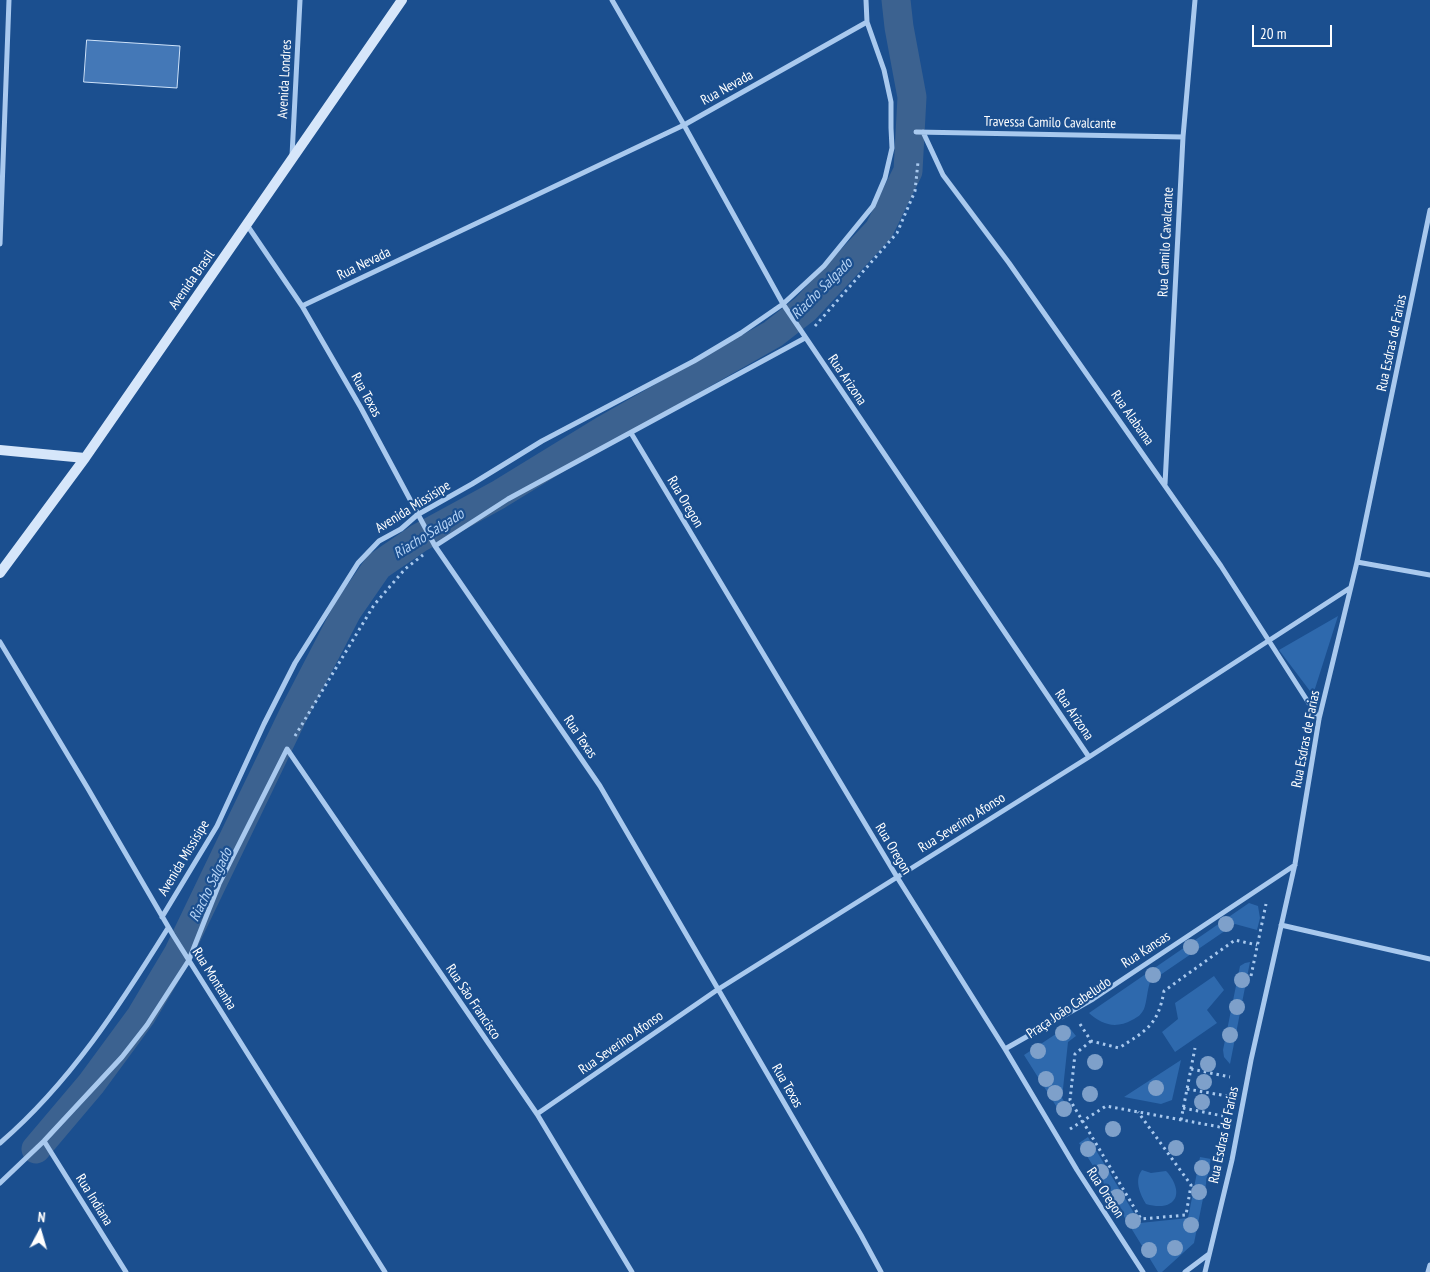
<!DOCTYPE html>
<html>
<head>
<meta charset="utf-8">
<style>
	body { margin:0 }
	#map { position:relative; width:1430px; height:1272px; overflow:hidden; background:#1b4f8f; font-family:"PT Sans Narrow",sans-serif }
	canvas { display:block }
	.north { position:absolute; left:15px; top:1207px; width:50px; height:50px; -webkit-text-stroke:4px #1b4f8f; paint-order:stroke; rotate:6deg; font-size:14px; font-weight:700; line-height:20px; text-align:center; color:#fff }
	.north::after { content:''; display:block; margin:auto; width:18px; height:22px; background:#fff; clip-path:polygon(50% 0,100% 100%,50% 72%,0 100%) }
	.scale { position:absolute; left:1252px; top:25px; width:80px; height:22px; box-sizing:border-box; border:2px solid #fff; border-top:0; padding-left:6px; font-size:15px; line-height:18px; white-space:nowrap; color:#fff; -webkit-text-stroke:4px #1b4f8f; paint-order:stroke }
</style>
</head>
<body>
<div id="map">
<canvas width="1430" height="1272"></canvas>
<div class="north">N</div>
<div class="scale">20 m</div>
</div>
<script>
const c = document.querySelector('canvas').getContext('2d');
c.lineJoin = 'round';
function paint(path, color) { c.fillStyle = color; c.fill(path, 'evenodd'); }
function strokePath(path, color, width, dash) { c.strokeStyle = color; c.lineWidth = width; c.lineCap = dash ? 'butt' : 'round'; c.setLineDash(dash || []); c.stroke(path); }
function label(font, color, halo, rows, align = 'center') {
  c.font = font + ' "PT Sans Narrow",sans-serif'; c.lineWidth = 4.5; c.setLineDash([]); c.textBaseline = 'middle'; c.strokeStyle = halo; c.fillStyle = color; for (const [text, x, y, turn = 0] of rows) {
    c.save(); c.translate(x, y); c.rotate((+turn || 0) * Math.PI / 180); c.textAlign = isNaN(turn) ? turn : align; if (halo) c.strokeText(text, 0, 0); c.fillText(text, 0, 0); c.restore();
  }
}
const green = new Path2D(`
	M 1338,616 L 1313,695 L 1279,650 Z
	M 1249,903 L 1258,906 L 1260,918 L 1257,930 L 1235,924 L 1150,982 C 1147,991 1147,1001 1144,1009 C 1141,1015 1138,1017 1132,1020 C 1116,1029 1102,1025 1089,1013 Z
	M 1250,962 L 1230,1064 L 1224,1057 L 1223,1050 L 1240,966 L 1245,963 Z
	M 1214,976 L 1224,990 L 1207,1010 L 1217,1023 L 1175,1052 L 1162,1032 L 1178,1019 L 1175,1003 Z
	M 1068,1026 L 1076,1036 L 1068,1042 L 1062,1098 L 1071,1112 L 1063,1117 L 1024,1055 Z
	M 1181,1060 L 1172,1100 L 1161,1104 L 1124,1097 Z
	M 1088,1137 L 1140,1223 L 1188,1218 L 1200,1157 L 1211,1159 L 1194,1243 L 1162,1272 L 1158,1272 L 1079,1143 Z
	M 1142,1170 L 1151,1173 L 1166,1171 L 1168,1173 C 1186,1196 1173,1212 1146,1204 C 1140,1194 1134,1180 1142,1170 Z`);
const canal = new Path2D(`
	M 36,1149 L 91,1084 L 141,1016 L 178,954 L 294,713 L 347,611 L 378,566 L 419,538 L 498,495 L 604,430 L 773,334 L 805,309 L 879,230 L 908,171 L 912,97 L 899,27 L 896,0`);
const building = new Path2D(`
	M 87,40 L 180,46 L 177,88 L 84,82 Z`);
const path = new Path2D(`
	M 815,326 L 897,233 L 915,191 L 918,162
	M 295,736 L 374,605 L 405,569 L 423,555
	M 1251,976 L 1266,904
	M 1080,1024 L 1091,1041 L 1119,1048 C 1147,1030 1158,1025 1164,991 L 1235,940 L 1257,945
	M 1091,1041 L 1075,1054 L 1070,1100 L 1141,1219 L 1186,1215 L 1191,1185 L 1138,1112
	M 1191,1069 L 1230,1077
	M 1187,1089 L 1227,1096
	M 1183,1108 L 1223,1116
	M 1181,1120 L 1195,1048
	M 1070,1129 L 1106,1106 L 1220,1127`);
const street = new Path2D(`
	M 612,0 L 684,125 L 783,304 L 1089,757
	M 916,132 L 1183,137
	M 923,132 L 943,175 L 1009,263 L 1221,566 L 1319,719
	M 292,156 L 300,0
	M 247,225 L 302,306 L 361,408 L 435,546 L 600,786 L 861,1235 L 881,1272
	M 0,244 L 9,0
	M 302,306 L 684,125 L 867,22
	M 631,433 L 897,877 L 1005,1049 L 1077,1170 L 1143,1272
	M 1165,484 L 1183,137 L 1195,0
	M 435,546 L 508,499 L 805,338
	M 1357,562 L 1430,575
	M 0,642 L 87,787 L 173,935 L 385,1272
	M 162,917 L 217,826 L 264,724 L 295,663 L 358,563 L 379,541 L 401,529 L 417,515 L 472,484 L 542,441 L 694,361 L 741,333 L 783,304 L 824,266 L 873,206 L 885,178 L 892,148 L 891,128 L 891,102 L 884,70 L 867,22 L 866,0
	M 1281,925 L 1430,959
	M 1005,1049 L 1093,999 L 1295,865
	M 537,1114 L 717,990 L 1089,757 L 1350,588
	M 44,1141 L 126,1272
	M 0,1143 C 70,1083 120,1005 168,928
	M 0,1183 L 44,1141 L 122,1057 L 147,1025 L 189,960 L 219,884 L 287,749 L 537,1114 L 632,1272
	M 1185,1272 L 1209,1254
	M 1205,1272 L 1232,1160 L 1251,1060 L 1295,864 L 1319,719 L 1357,562 L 1430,210
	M 1428,1272 L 1430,1265`);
const secondary = new Path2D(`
	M 0,450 L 85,458
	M 0,573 L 85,458 L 402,0`);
const trees = [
	[1226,924],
	[1191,947],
	[1153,975],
	[1242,980],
	[1237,1007],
	[1063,1033],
	[1230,1035],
	[1038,1051],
	[1095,1062],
	[1208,1064],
	[1046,1079],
	[1204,1082],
	[1156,1088],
	[1055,1093],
	[1090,1094],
	[1202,1102],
	[1064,1109],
	[1113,1129],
	[1176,1148],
	[1088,1149],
	[1202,1168],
	[1101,1172],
	[1199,1192],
	[1117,1197],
	[1133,1221],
	[1191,1225],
	[1175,1248],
	[1149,1250]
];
const streetNames = [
	["Avenida Londres",285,79,-87],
	["Rua Nevada",727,88,-29],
	["Travessa Camilo Cavalcante",1050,123,1],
	["Rua Camilo Cavalcante",1166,242,-87],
	["Rua Nevada",364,264,-26],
	["Avenida Brasil",192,280,-55],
	["Rua Esdras de Farias",1392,343,-78],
	["Rua Arizona",847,380,56],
	["Rua Texas",366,395,61],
	["Rua Alabama",1132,418,55],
	["Rua Oregon",685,502,59],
	["Avenida Missisipe",413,507,-32],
	["Rua Arizona",1074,715,56],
	["Rua Texas",580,737,56],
	["Rua Esdras de Farias",1306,739,-79],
	["Rua Severino Afonso",962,823,-32],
	["Rua Oregon",893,849,59],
	["Avenida Missisipe",184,858,-59],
	["Rua Kansas",1146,950,-33],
	["Rua Montanha",214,979,58],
	["Rua São Francisco",473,1002,56],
	["Praça João Cabeludo",1069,1008,-34],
	["Rua Severino Afonso",621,1043,-35],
	["Rua Texas",787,1086,60],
	["Rua Esdras de Farias",1224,1135,-78],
	["Rua Oregon",1105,1193,57],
	["Rua Indiana",94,1200,58]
];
const waterNames = [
	["Riacho Salgado",822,289,-45],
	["Riacho Salgado",429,534,-32],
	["Riacho Salgado",211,885,-64]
];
paint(green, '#2e69ad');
strokePath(canal, '#3c6290', 29);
paint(building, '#4478b7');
strokePath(building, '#cfe3fa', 1);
strokePath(path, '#a9c9ee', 3, [2.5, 4]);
strokePath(street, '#a9c9ee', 5);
strokePath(secondary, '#d6e6fa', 10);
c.fillStyle = '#7ea0ca';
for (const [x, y] of trees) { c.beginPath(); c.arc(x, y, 8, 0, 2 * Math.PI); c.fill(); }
label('14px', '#fff', '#1b4f8f', streetNames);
label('italic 15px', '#b5d3f5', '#1b4f8f', waterNames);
</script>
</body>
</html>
